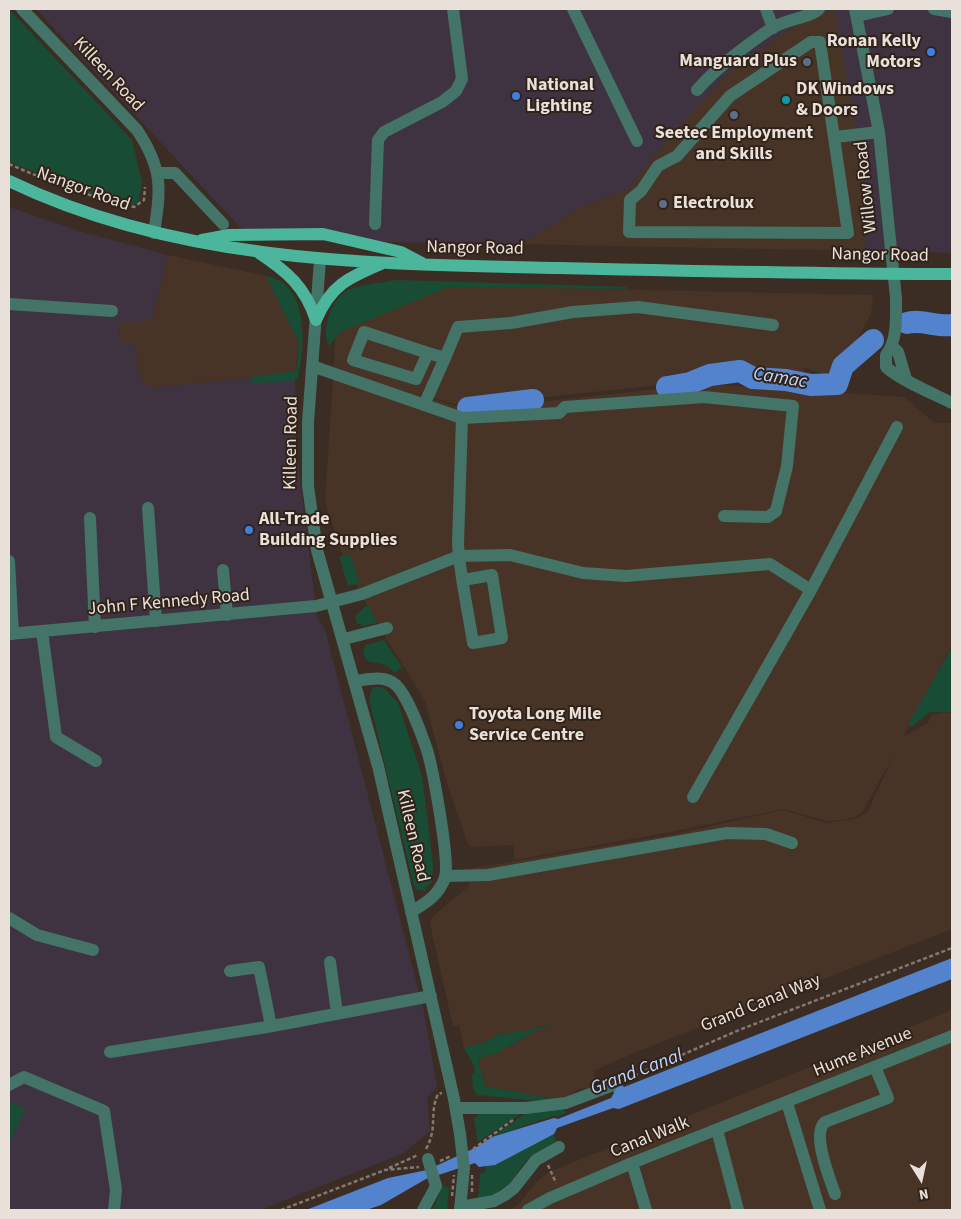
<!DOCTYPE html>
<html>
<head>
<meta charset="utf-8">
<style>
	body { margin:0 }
	#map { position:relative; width:961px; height:1219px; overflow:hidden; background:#3b2d23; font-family:"Source Sans 3",sans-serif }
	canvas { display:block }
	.frame { position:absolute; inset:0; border:10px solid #eae0da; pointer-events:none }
	.north { position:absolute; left:896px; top:1154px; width:50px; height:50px; -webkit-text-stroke:4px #312319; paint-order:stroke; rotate:170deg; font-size:14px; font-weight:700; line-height:20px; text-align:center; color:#eae0da }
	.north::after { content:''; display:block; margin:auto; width:18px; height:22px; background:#eae0da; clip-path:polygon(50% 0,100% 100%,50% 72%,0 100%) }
</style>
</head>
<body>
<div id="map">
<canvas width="961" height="1219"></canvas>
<div class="frame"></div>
<div class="north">N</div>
</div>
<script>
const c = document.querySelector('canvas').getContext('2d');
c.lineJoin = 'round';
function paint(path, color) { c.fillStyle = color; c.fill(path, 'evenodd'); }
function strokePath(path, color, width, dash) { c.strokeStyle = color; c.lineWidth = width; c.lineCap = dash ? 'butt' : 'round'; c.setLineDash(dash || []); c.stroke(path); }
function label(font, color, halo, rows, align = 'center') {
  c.font = font + ' "Source Sans 3",sans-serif'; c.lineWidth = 4; c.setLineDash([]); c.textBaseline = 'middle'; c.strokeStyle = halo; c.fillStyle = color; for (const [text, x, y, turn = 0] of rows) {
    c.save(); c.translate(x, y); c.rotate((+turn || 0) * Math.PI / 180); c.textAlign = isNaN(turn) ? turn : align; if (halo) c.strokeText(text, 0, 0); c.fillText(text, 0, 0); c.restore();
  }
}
const built = new Path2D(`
	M 836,9 L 858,144 L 866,251 L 521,244 L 585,205 L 627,190 L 667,140 L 725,76 L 800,22 Z
	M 168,255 L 266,276 L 299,343 L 295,373 L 150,388 L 139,377 L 135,343 L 119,343 L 120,322 L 152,320 Z
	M 461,286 L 873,295 L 871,314 L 836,378 L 803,367 L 803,375 L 687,372 L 667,375 L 668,384 L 462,406 L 406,390 L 467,410 L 703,384 L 904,397 L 934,423 L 952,423 L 952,645 L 903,737 L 928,723 L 931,715 L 945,712 L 952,714 L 952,929 L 626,1056 L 594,1071 L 596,1090 L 587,1088 L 577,1089 L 571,1096 L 554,1099 L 485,1086 L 478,1058 L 497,1053 L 549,1024 L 526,1031 L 499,1034 L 486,1042 L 464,1048 L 459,1025 L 453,1026 L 430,924 L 433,916 L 468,887 L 474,868 L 671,835 L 783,810 L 827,823 L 854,819 L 867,813 L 895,753 L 863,811 L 855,817 L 840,820 L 827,821 L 783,809 L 670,832 L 515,860 L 513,845 L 469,847 L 447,783 L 425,701 L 375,620 L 346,566 L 325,501 L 334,368 L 358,375 L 334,366 L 335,339 L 338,330 L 449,287 Z
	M 952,1010 L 952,1210 L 510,1210 L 520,1203 L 536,1182 L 549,1172 Z`);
const industrial = new Path2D(`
	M 36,9 L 952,9 L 952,253 L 866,251 L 858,144 L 835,9 L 800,22 L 725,76 L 667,140 L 627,190 L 585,205 L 521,244 L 252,240 Z
	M 9,207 L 82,232 L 168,255 L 152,320 L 120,323 L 119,343 L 135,343 L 139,377 L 150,388 L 295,373 L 296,450 L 317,617 L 325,630 L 424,1012 L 437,1087 L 427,1099 L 430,1131 L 404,1153 L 260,1210 L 9,1210 Z`);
const green = new Path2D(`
	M 9,9 L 132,140 L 142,182 L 139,201 L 134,205 L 93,195 L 9,162 Z
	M 266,276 C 310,284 305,345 298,378 L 289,382 L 251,383 L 251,377 L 296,371 L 299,343 Z
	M 396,280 L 600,286 L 627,287 L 626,289 L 449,287 L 340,332 L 329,346 C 320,329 332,296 350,289 C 363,284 382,283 396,280 Z
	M 350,554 L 360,583 L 348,586 L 339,557 Z
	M 366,606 L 369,606 L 377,623 L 363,626 L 356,622 L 355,616 Z
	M 384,640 L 402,667 L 395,673 C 392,670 388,667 385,665 C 375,661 359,665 365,645 Z
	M 952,647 L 952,712 L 930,712 L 910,728 L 909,723 Z
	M 376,687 L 383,687 L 398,703 L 422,776 L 433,864 L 432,882 L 426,888 L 426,891 L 417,890 L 414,886 L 369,699 L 372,688 Z
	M 556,1023 L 538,1030 L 497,1053 L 478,1059 L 485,1086 L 554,1099 L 539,1101 L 477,1095 L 473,1089 L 472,1075 L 475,1072 L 474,1066 L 464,1048 L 486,1042 L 499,1034 L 526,1031 Z
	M 9,1102 L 25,1109 L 9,1145 Z
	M 561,1108 L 567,1113 L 556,1117 L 553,1116 L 492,1137 L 526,1113 Z
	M 480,1113 L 522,1113 L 478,1142 L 474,1119 Z
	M 554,1134 L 556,1141 C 548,1148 537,1151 529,1158 C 507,1182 516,1190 478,1199 L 480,1174 L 486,1171 L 485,1167 Z
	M 442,1186 L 449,1187 L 447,1210 L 433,1210 Z`);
const water = new Path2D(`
	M 952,958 L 952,979 L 619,1109 L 613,1108 L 557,1128 L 554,1134 L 495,1165 L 479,1167 L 475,1163 L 426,1179 L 381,1205 L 366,1210 L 306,1210 L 388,1178 L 427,1170 L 477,1147 L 492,1137 L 554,1118 L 558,1119 L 611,1098 L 614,1093 L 613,1089 L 622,1085 L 624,1087 Z`);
const river = new Path2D(`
	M 907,323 C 921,319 936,327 952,325
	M 667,387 L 690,383 L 710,375 L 740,371 L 753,378 L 786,380 L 811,385 L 837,384 L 843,366 L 873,340
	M 468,408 L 533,400`);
const path = new Path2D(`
	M 9,164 C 50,182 90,197 134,207 L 144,200 L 145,187
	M 622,1081 L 739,1030 L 952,948
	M 426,1149 C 438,1128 429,1113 438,1094 L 442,1093
	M 473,1149 L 513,1120
	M 440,1161 L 451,1156
	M 548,1165 L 556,1183
	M 389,1168 L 418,1155
	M 281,1210 L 385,1170 L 419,1167`);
const minor = new Path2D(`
	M 22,9 L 137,130 C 163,169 161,188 154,233
	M 573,9 L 637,141
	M 766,9 L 773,28
	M 855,9 L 879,132 L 896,298 C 896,317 898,339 886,355 L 886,367 C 900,380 934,394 952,403
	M 934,9 L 952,12
	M 857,16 L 888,9
	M 811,42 L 820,42 L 848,233 L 629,232 L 630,200 L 641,191 L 658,166 L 677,156 L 730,96 Z
	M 697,90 C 714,70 750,42 772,28 C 784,20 812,17 819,9
	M 835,137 L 879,132
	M 158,173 L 175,173 L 223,224
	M 375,224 L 378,140 L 384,132 L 442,102 L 456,91 L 462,79 L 453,9
	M 320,260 L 308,422 L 308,486 L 317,550 L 378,766 L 454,1099 L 460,1134
	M 9,304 L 112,311
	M 892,346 L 898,352 L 906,379
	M 445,358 L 458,327 L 511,323 L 573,312 L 638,307 L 773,325
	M 312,366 L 462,418 L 458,544 C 460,577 468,610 473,643 L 502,638 L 492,575 L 463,580
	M 424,405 L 445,358 L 428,353 L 416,379 L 353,360 L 364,332 L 428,353
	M 462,418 L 559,413 L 565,407 L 704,397 L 793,406 L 787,466 L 776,511 L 768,517 L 724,516
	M 148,508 L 156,621
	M 90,518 L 95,627
	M 9,561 L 13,634
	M 223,570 L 227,615
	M 42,631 L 56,737 L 96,761
	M 9,634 L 316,606 L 362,594 L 459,556 L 510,555 L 583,573 L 626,576 L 770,564 L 811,590 L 897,427
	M 344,639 L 387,628
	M 356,681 C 369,679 385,675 396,685 C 409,698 421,733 427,750 C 433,770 450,861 445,878 C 438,896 427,902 411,912
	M 693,797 L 811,590
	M 445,876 L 488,875 L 727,833 L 766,834 L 792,843
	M 9,918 L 37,935 L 93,950
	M 330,962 L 337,1013
	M 230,971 L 259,967 L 271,1026
	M 110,1052 L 267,1027 L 431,996
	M 9,1085 L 24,1077 L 104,1111 L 116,1190 L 114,1210
	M 787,1103 L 820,1210
	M 456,1108 L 526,1108 L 566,1103 L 611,1086
	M 717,1130 L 738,1210
	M 632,1163 L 646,1210
	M 835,1194 C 830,1179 811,1134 825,1122 L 888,1098 L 875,1067
	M 460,1207 L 494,1201 L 505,1195 L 514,1188 L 536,1160 L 559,1147
	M 423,1210 L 436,1186
	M 460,1210 L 464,1168
	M 528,1210 L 550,1198 L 632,1163 L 952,1036`);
const major = new Path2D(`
	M 9,181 C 182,264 371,264 559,268 C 690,271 821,274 952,274
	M 202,240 L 229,235 L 323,234 L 401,252 L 422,263
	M 259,253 C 288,272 305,287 316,320
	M 316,320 C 331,285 348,278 381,264`);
const pathBridge = new Path2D(`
	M 472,1175 L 472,1192
	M 452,1196 L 454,1175`);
const minorBridge = new Path2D(`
	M 460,1134 L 464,1168
	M 428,1159 L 436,1186`);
const markers = [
	[931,52,5,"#3f7fe0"],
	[807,62,5,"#5c6f8a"],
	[516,96,5,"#3f7fe0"],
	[786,100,5,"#0f9aa8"],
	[734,115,5,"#5c6f8a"],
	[663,204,5,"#5c6f8a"],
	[249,530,5,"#3f7fe0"],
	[459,725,5,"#3f7fe0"]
];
const poiNames = [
	["Ronan Kelly",921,42,"right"],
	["Motors",921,63,"right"],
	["Manguard Plus",797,62,"right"],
	["National",526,86],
	["Lighting",526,107],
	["DK Windows",796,90],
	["& Doors",796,111],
	["Seetec Employment",734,134,"center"],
	["and Skills",734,155,"center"],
	["Electrolux",673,204],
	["All-Trade",259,520],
	["Building Supplies",259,541],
	["Toyota Long Mile",469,715],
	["Service Centre",469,736]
];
const streetNames = [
	["Killeen Road",108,75,47],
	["Willow Road",867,187,-96],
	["Nangor Road",83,190,20],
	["Nangor Road",475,249,1],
	["Nangor Road",880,256,1],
	["Killeen Road",292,443,-89],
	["John F Kennedy Road",169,603,-5],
	["Killeen Road",412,836,77],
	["Grand Canal Way",761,1004,-22],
	["Hume Avenue",863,1053,-22],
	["Canal Walk",650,1138,-22]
];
const waterNames = [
	["Camac",780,379,9],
	["Grand Canal",637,1073,-21]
];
paint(built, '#483427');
paint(industrial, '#403341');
paint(green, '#184c35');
paint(water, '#5483cd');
strokePath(river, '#5483cd', 22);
strokePath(path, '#847870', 2.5, [4, 2.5]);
strokePath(minor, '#447467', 12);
strokePath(major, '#4bb69c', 12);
strokePath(pathBridge, '#847870', 2.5, [4, 2.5]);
strokePath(minorBridge, '#447467', 12);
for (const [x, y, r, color] of markers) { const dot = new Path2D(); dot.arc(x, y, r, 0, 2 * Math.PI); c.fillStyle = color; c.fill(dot); strokePath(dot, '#312319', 2); }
label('bold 18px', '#eae0da', '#312319', poiNames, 'left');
label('18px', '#eae0da', '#312319', streetNames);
label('italic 19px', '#bed7ff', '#312319', waterNames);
</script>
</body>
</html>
